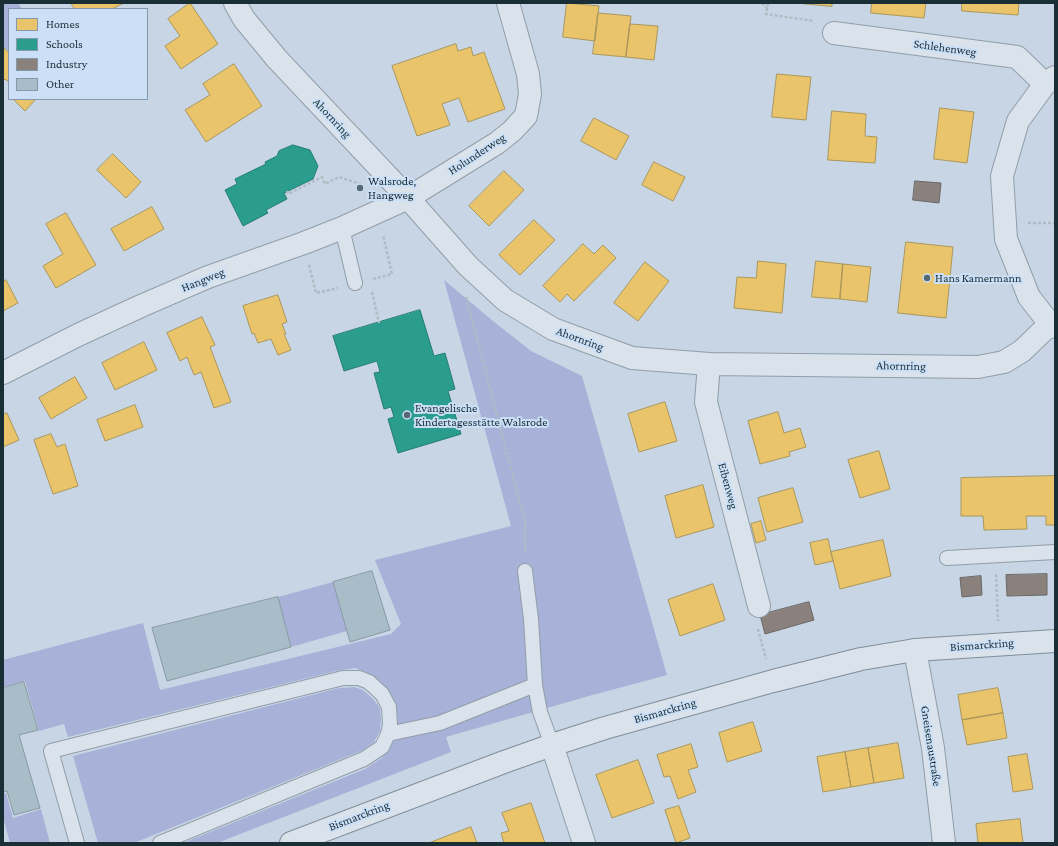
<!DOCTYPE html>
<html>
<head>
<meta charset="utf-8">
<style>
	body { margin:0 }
	#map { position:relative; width:1058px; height:846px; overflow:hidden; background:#c7d5e4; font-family:"Crimson Pro",serif }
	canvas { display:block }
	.frame { position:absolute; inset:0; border:4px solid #1a2e36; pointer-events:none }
	.legend { position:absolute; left:8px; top:8px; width:140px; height:92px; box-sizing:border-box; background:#cbe0f7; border:1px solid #8499aa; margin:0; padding:5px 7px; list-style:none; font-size:12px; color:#1a2e36 }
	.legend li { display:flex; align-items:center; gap:8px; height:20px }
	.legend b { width:20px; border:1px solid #8499aa }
</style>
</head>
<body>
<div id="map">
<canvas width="1058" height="846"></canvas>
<div class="frame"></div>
<ul class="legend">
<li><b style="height:11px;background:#e9c46a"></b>Homes</li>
<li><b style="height:11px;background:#2a9d8f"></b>Schools</li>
<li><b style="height:11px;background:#8a817c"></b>Industry</li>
<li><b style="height:11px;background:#a8bdc7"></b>Other</li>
</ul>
</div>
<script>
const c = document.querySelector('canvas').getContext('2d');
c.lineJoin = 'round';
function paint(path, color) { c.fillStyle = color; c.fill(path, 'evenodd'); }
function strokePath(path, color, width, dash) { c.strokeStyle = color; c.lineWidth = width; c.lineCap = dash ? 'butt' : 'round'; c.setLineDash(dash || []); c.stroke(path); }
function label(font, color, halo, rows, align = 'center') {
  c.font = font + ' "Crimson Pro",serif'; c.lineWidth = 4; c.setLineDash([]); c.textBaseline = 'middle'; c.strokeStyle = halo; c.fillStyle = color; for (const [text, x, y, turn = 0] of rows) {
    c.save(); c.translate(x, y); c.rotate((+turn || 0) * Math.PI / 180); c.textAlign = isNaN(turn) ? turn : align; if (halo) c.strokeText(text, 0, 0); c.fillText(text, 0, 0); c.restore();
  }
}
const green = new Path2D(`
	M 3,3 L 18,3 L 22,9 L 9,9 L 9,49 L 3,53 Z
	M 444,280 L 493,321 L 531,351 L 582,376 L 667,675 L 589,696 L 446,737 L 451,752 L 217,843 L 183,843 L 365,769 L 383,757 L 394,740 L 398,721 L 395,704 L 386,688 L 371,675 L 355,668 L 336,671 L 68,737 L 64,724 L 39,731 L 25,681 L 3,687 L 3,660 L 143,623 L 160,690 L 391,634 L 401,624 L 375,560 L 511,526 Z
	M 333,582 L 347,631 L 291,647 L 278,597 Z
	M 354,687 L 363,690 L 373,699 L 380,708 L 381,720 L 380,731 L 374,742 L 363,750 L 134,843 L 98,843 L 73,756 L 339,688 Z
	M 6,793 L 13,818 L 41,809 L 50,843 L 10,843 L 3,817 L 3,794 Z`);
const homes = new Path2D(`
	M 71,3 L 124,3 L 112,9 L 75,9 Z
	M 190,3 L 218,44 L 181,69 L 165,46 L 180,36 L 168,19 Z
	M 567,3 L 599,6 L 595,41 L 563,37 Z
	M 796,3 L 832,3 L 832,6 Z
	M 872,3 L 926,3 L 924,18 L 871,13 Z
	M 962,3 L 1019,3 L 1018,15 L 962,11 Z
	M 598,13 L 631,16 L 626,57 L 593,54 Z
	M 630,24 L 658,26 L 654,60 L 626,57 Z
	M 456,44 L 458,51 L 471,47 L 473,56 L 484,52 L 505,109 L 468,122 L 459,98 L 442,104 L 450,125 L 417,136 L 392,66 Z
	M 4,48 L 9,53 L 9,82 L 5,79 L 3,81 Z
	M 234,64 L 262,106 L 206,142 L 185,110 L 210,95 L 203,84 Z
	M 777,74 L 811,77 L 806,120 L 772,117 Z
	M 15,99 L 36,99 L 25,111 L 14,100 Z
	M 940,108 L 974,112 L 967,163 L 934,159 Z
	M 832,111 L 866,114 L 865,136 L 877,137 L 875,163 L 828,160 Z
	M 594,118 L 629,136 L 616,160 L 581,141 Z
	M 113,154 L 141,182 L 126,198 L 97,170 Z
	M 654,162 L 685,177 L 673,201 L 642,185 Z
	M 504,171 L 524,190 L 489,226 L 469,206 Z
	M 152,207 L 164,229 L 124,251 L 111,229 Z
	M 66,213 L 96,265 L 56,288 L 43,266 L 63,254 L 46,224 Z
	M 534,220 L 555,240 L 520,275 L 499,255 Z
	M 906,242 L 953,247 L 946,318 L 898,313 Z
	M 583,244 L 594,254 L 603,245 L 616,258 L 574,301 L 567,294 L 560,302 L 543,286 Z
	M 758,261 L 786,264 L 782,313 L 734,308 L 737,277 L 756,278 Z
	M 816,261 L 843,264 L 840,299 L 812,297 Z
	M 645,262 L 669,281 L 638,321 L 614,303 Z
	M 843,264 L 871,267 L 867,302 L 840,299 Z
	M 6,280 L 18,303 L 3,311 L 3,282 Z
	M 278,295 L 287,322 L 282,324 L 286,334 L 284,334 L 291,350 L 278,355 L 271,339 L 258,343 L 254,333 L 252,334 L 243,306 Z
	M 202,317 L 215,345 L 210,347 L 231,402 L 214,408 L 201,372 L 194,375 L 187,357 L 180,361 L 167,333 Z
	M 144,342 L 157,370 L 115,390 L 102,363 Z
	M 75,377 L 87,398 L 51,419 L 39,398 Z
	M 665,402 L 677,441 L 639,452 L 628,414 Z
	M 135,405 L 143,427 L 105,441 L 97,420 Z
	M 778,412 L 784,433 L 800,428 L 806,447 L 789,452 L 790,456 L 760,464 L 748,421 Z
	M 7,413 L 19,440 L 3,447 L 3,415 Z
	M 51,434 L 57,447 L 65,444 L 78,486 L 53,494 L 34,440 Z
	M 879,451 L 890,489 L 860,498 L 848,460 Z
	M 1055,476 L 1055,525 L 1046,525 L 1046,516 L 1026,516 L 1027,529 L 984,530 L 983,516 L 961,516 L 961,478 Z
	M 703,485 L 714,527 L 676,538 L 665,496 Z
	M 793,488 L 803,522 L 767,532 L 758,498 Z
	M 761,521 L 766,540 L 756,543 L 751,524 Z
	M 828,539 L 833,561 L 815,565 L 810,543 Z
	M 883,540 L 891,576 L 840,589 L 831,552 Z
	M 713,584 L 725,620 L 680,636 L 668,600 Z
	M 998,688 L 1003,713 L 962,720 L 958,695 Z
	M 1003,713 L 1007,738 L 967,745 L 962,720 Z
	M 753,722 L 762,751 L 727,762 L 719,733 Z
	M 898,743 L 904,778 L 874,783 L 868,748 Z
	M 691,744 L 698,767 L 688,770 L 696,792 L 678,799 L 670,776 L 664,777 L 657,755 Z
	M 868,748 L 874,783 L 851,787 L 845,752 Z
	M 845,752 L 851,787 L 823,792 L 817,757 Z
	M 1027,754 L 1033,789 L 1013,792 L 1008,757 Z
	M 638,760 L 654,803 L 612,818 L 596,775 Z
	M 531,803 L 545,843 L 504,843 L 501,833 L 509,831 L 502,813 Z
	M 679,806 L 690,838 L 676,843 L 665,810 Z
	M 1020,819 L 1023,843 L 978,843 L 976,824 Z
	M 471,827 L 477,843 L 429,843 Z`);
const schools = new Path2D(`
	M 293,145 L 310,150 L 318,166 L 313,179 L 284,193 L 287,199 L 266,210 L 268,213 L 243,226 L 225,190 L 237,184 L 235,179 L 266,164 L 265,162 L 277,156 L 279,151 Z
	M 420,310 L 434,356 L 445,353 L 455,389 L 448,391 L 461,434 L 398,453 L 388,419 L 394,417 L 391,407 L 384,409 L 374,373 L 380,372 L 377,361 L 344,371 L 333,336 Z`);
const industry = new Path2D(`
	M 915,181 L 941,183 L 939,203 L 913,200 Z
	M 1047,574 L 1047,595 L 1007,596 L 1006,575 Z
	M 981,576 L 982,595 L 962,597 L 960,578 Z
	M 809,602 L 814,620 L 765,634 L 760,615 Z`);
const building = new Path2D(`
	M 372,571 L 390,630 L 350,642 L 333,582 Z
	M 278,597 L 291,647 L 167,681 L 152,628 Z
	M 24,682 L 38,730 L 19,735 L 40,808 L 14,815 L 7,791 L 3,792 L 3,688 Z`);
const path = new Path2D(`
	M 762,3 L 767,8
	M 768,3 L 766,14 L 814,21
	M 287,191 L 288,194 L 322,177 L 325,184 L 339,177 L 361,184
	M 1028,223 L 1055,223
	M 309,265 L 316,293 L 338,288
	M 373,279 L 392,274 L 383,235
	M 372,292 L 379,323
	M 466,297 L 525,522 L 525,552
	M 996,574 L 998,621
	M 758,629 L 766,659`);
const lane = new Path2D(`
	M 342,228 L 355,283
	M 947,558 L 1055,552
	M 525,571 L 531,619 L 535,685 L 538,701 L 540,712 L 552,745
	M 388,734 L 440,723 L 535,685
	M 77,843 L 51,751 L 343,678 L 359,678 L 369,682 L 382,694 L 389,707 L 390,725 L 388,734 L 382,747 L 364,759 L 160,843`);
const street = new Path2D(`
	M 235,3 L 244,19 L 277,59 L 408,198 L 468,266 L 505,300 L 553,329 L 632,358 L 709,364 L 978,367 L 1004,362 L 1022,351 L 1050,324
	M 834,33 L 1017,57 L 1045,84
	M 1055,77 L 1045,84 L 1018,121 L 1002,176 L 1006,239 L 1029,297 L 1050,324 L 1055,327
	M 709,364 L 706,402 L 759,606
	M 3,373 L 78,335 L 141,306 L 208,277 L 304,243 L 342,228 L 408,198 L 497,143 L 512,131 L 526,116 L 530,94 L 528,74 L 508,3
	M 915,650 L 933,748 L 944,843
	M 552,745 L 584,843`);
const secondary = new Path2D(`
	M 291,843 L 504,762 L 552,745 L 605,728 L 773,681 L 861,659 L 915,650 L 1055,641`);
const markers = [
	[360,188,4,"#576873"],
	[927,278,4,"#576873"],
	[407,415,4,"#576873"]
];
const streetNames = [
	["Schlehenweg",945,48,8],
	["Ahornring",332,118,47],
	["Holunderweg",477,154,-33],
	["Hangweg",203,280,-22],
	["Ahornring",580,339,20],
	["Ahornring",901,366,1],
	["Eibenweg",728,486,75],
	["Bismarckring",982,645,-4],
	["Bismarckring",665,711,-16],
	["Gneisenaustraße",931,746,81],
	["Bismarckring",359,816,-21]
];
const poiNames = [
	["Walsrode,",368,181],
	["Hangweg",368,195],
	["Hans Kamermann",935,278],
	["Evangelische",415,408],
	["Kindertagesstätte Walsrode",415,422]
];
paint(green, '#a8b1d8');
paint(homes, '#e9c46a');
strokePath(homes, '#ab975a', 1);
paint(schools, '#2a9d8f');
strokePath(schools, '#257c74', 1);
paint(industry, '#8a817c');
strokePath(industry, '#686867', 1);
paint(building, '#a8bdc7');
strokePath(building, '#879aa3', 1);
strokePath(lane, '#919ea8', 16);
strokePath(street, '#919ea8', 24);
strokePath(secondary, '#818e98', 24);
strokePath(path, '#b1bbc3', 2.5, [3, 2]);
strokePath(lane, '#dae2eb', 14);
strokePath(street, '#dae2eb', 22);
strokePath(secondary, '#dae2eb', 22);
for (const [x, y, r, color] of markers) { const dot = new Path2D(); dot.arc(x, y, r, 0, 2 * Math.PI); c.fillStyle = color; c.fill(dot); strokePath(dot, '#cbe0f7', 1.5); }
label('12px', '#1a2e36', '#cbe0f7', streetNames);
label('12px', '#1a2e36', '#cbe0f7', poiNames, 'left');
</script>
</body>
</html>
